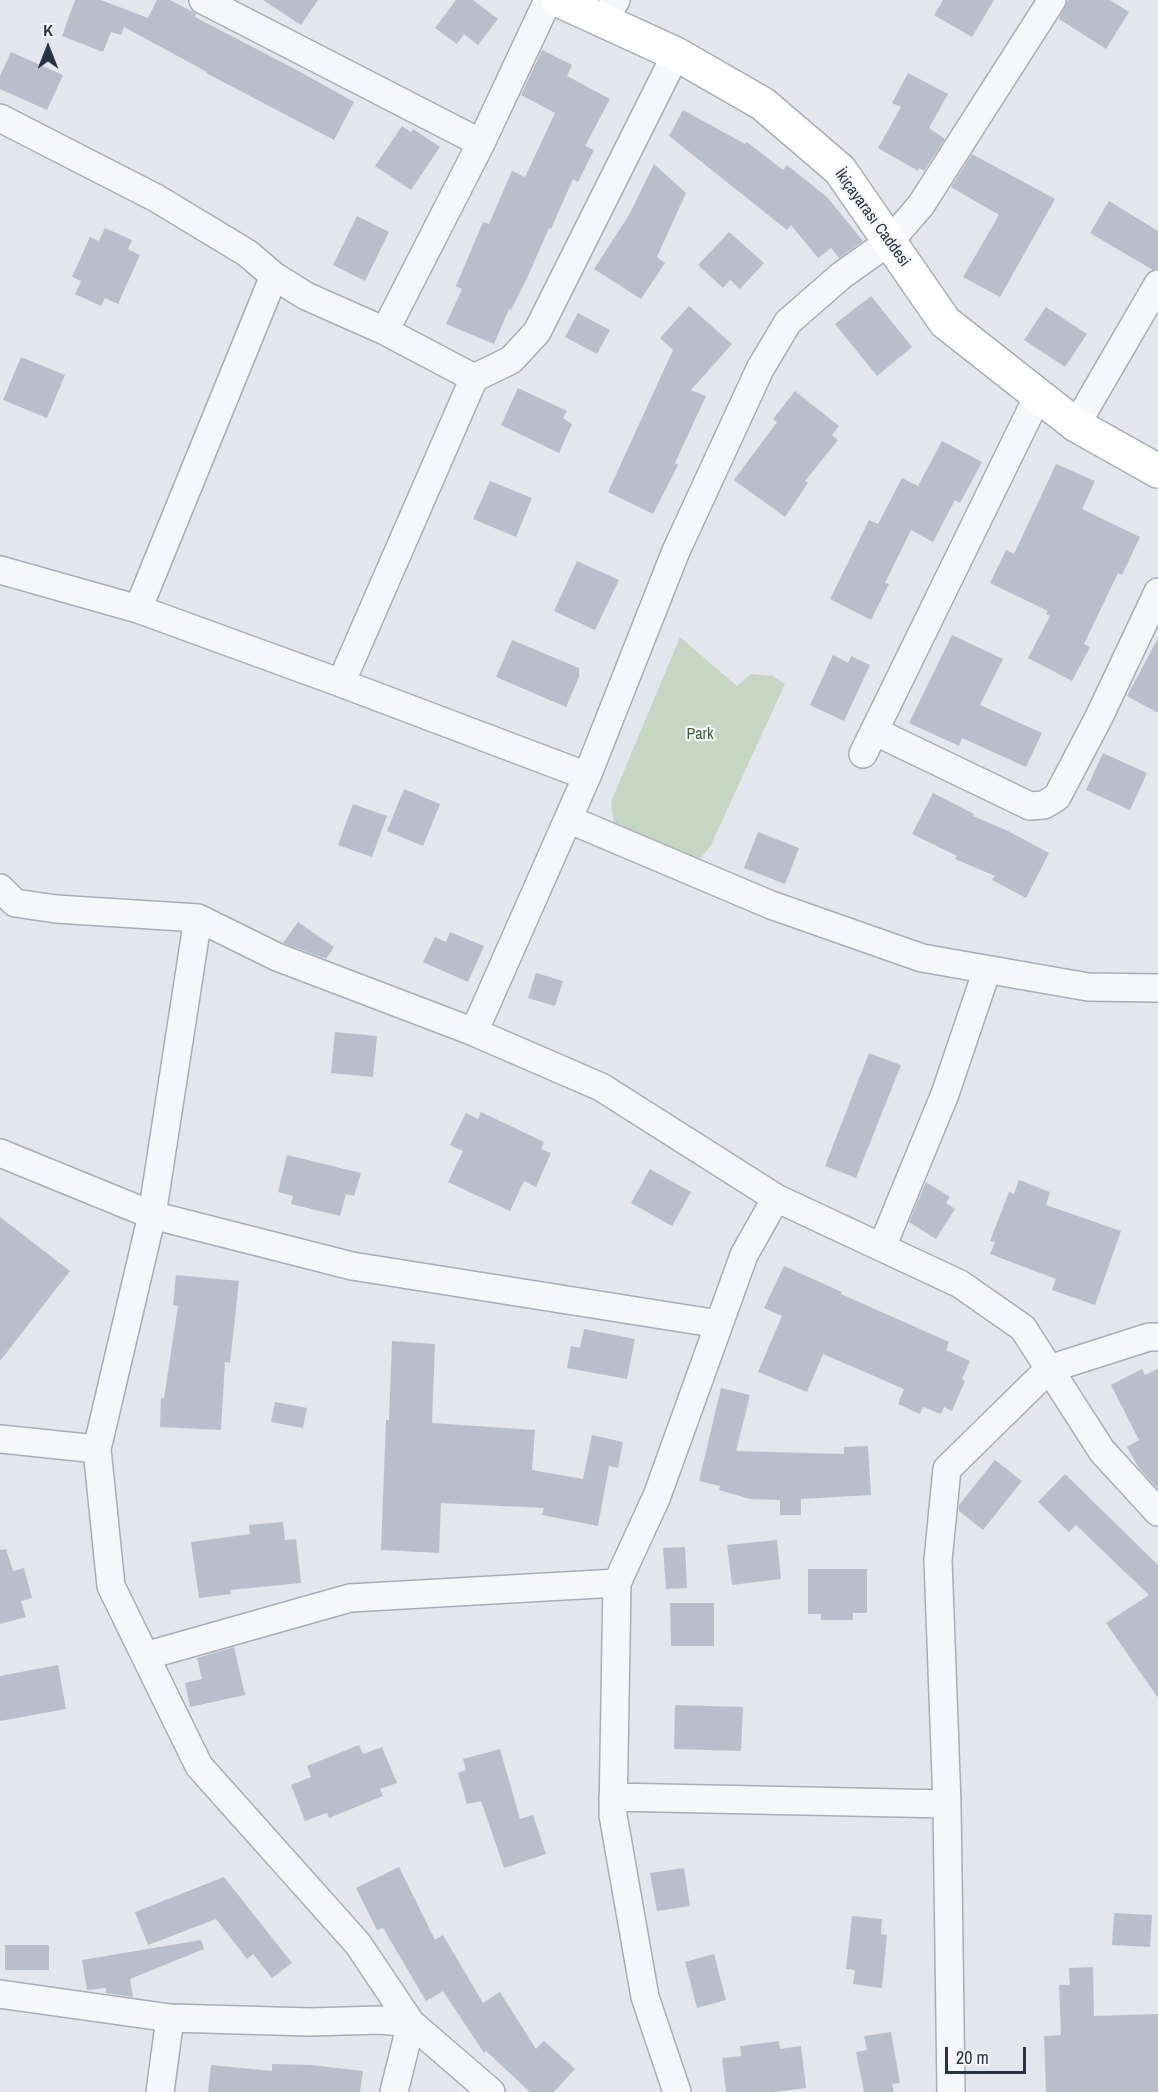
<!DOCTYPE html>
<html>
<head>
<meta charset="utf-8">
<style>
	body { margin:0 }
	#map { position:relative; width:1158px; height:2092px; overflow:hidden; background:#e3e6ec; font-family:"Archivo Narrow",sans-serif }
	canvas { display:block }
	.north { position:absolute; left:18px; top:18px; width:60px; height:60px; -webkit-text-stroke:4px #f3f5f9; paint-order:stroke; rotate:0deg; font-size:16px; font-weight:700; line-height:24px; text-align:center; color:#293346 }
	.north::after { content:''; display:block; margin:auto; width:21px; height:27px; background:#293346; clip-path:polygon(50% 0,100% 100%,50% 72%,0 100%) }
	.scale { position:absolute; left:945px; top:2047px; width:81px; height:27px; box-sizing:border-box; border:3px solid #293346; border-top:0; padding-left:8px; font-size:18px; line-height:21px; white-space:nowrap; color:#293346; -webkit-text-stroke:4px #f3f5f9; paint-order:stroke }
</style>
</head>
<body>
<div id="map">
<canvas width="1158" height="2092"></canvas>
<div class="north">K</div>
<div class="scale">20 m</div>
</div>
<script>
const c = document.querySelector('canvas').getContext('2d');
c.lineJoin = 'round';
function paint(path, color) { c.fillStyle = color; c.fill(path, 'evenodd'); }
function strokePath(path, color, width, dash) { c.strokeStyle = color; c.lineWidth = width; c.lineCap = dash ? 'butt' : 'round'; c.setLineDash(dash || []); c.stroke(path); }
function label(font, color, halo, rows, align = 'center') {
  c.font = font + ' "Archivo Narrow",sans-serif'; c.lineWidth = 4.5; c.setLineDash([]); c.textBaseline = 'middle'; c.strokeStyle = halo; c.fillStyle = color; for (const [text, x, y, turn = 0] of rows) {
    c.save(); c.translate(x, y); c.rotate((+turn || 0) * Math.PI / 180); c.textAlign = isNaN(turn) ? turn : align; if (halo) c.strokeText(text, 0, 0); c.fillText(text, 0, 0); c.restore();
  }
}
const green = new Path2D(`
	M 680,637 L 737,686 L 751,674 L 773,676 L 785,684 L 711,845 L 701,858 L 684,857 L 614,823 L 611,802 Z`);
const building = new Path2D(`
	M 75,0 L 101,0 L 148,18 L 157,0 L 170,0 L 195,13 L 196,14 L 195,17 L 295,69 L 354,102 L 334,140 L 206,73 L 207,72 L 124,27 L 121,35 L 111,32 L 103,52 L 62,36 Z
	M 263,0 L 318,0 L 301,25 Z
	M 456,0 L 473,0 L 498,19 L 478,45 L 464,34 L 457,44 L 435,28 Z
	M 943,0 L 994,0 L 972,37 L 934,15 Z
	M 1068,0 L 1110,0 L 1129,12 L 1106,49 L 1059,19 Z
	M 542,50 L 572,65 L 567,76 L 610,99 L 585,146 L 594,150 L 578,182 L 573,179 L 551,229 L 549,228 L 528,276 L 511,310 L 509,309 L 494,344 L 446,324 L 462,289 L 456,286 L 483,222 L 489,224 L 512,171 L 525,177 L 555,113 L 521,95 Z
	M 11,52 L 63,75 L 47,110 L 0,89 L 0,76 Z
	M 908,73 L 948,94 L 929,128 L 945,139 L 924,171 L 919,168 L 918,171 L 878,148 L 901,107 L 892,103 Z
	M 683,110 L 745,144 L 747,142 L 783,170 L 787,165 L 827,197 L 863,241 L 839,258 L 831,248 L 818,258 L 791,225 L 787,230 L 669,136 Z
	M 402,126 L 411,132 L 413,129 L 440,147 L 411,190 L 375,166 Z
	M 972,154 L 1055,199 L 1000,297 L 963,277 L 999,215 L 951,187 Z
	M 654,164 L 686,193 L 657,257 L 665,263 L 641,299 L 594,269 L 629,215 Z
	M 1109,201 L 1158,231 L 1158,268 L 1153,270 L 1090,233 Z
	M 357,216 L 389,232 L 365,281 L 333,265 Z
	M 105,228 L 132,240 L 128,249 L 140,255 L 118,304 L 105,298 L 101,306 L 75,294 L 81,281 L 72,277 L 90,237 L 99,241 Z
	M 729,232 L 764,263 L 740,289 L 730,280 L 723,288 L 698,265 Z
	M 871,296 L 912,347 L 877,376 L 835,324 Z
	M 689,306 L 732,344 L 691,390 L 706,396 L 675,463 L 678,465 L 653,514 L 608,492 L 673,350 L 660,338 Z
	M 1046,307 L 1087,334 L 1065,367 L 1024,340 Z
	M 578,313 L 610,330 L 597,354 L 565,337 Z
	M 21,357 L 65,375 L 47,418 L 3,400 Z
	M 518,388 L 567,411 L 563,418 L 572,424 L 559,453 L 501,425 Z
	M 795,391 L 839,426 L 832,435 L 838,440 L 805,481 L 808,483 L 785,517 L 734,480 L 777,422 L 773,419 Z
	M 942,441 L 982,462 L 960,503 L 955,500 L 933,542 L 911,530 L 885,583 L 889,584 L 871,620 L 830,599 L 869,520 L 878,524 L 902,478 L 918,486 Z
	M 1056,464 L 1095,481 L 1082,509 L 1140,537 L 1122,575 L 1118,573 L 1084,644 L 1090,647 L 1072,681 L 1028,658 L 1050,616 L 1046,614 L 1048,611 L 990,583 L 1006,550 L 1014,554 Z
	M 490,481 L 532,498 L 516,537 L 473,519 Z
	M 577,561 L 619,580 L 595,630 L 554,611 Z
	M 952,635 L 1003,659 L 980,705 L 1042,733 L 1026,767 L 962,738 L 959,746 L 909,723 Z
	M 1158,638 L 1158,713 L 1127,696 Z
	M 512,640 L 579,668 L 579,677 L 566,707 L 496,677 Z
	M 833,655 L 848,663 L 851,656 L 870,665 L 844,721 L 810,705 Z
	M 1103,753 L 1147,773 L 1130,810 L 1086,790 Z
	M 404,789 L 440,804 L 423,846 L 387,831 Z
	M 933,793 L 974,814 L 973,816 L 1008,831 L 1049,853 L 1026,898 L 992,880 L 995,876 L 955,859 L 957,856 L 912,834 Z
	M 353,804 L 387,816 L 372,857 L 338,845 Z
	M 758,832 L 799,848 L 785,884 L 744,868 Z
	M 298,922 L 334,947 L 326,959 L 283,943 Z
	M 450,932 L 484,946 L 468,982 L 423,962 L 435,937 L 446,942 Z
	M 536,973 L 563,981 L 555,1006 L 528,998 Z
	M 335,1032 L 377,1036 L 373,1077 L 331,1073 Z
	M 869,1053 L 901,1065 L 856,1178 L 825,1166 Z
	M 481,1112 L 544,1142 L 541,1149 L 551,1153 L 536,1187 L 524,1181 L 510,1211 L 448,1182 L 463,1151 L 450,1145 L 466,1113 L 478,1119 Z
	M 287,1155 L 361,1173 L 354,1196 L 346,1194 L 340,1216 L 291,1204 L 293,1196 L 278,1192 Z
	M 650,1169 L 691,1192 L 672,1226 L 631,1203 Z
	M 1019,1180 L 1050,1192 L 1046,1205 L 1121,1231 L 1095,1305 L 1052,1290 L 1056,1279 L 990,1254 L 995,1242 L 990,1241 L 1009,1192 L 1014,1194 Z
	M 926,1182 L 950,1197 L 946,1203 L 955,1209 L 936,1239 L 909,1222 Z
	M 0,1217 L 70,1271 L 0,1361 Z
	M 784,1266 L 842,1292 L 841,1294 L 949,1342 L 946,1350 L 970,1361 L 962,1379 L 965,1381 L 952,1411 L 944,1407 L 941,1414 L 923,1407 L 920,1414 L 898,1404 L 904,1389 L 823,1354 L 807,1392 L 758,1372 L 782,1316 L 764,1308 Z
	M 176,1275 L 239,1281 L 230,1363 L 225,1362 L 221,1430 L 160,1427 L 161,1398 L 164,1398 L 178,1306 L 173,1305 Z
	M 584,1329 L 635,1339 L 627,1379 L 567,1368 L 571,1346 L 580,1348 Z
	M 392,1341 L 435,1344 L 432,1423 L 535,1430 L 532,1470 L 583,1479 L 592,1435 L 623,1442 L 618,1468 L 609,1466 L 598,1526 L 542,1515 L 544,1508 L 441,1503 L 439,1553 L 381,1550 L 386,1420 L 389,1420 Z
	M 1142,1369 L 1145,1375 L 1158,1369 L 1158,1489 L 1139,1468 L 1127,1447 L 1139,1440 L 1111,1385 Z
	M 721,1388 L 750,1395 L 736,1451 L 844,1454 L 844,1447 L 868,1446 L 871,1495 L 801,1499 L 801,1515 L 780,1515 L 780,1500 L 750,1499 L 719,1490 L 720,1486 L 699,1481 Z
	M 275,1402 L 307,1408 L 303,1428 L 271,1422 Z
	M 995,1460 L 1022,1481 L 983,1530 L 959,1511 L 959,1505 Z
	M 1065,1474 L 1158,1565 L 1158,1698 L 1106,1623 L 1149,1595 L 1076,1525 L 1069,1532 L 1038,1502 Z
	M 283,1522 L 285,1540 L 296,1539 L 301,1583 L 230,1590 L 231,1594 L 199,1598 L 191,1542 L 250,1534 L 249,1525 Z
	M 777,1540 L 781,1579 L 732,1585 L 727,1545 Z
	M 685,1547 L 687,1588 L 666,1589 L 663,1548 Z
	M 6,1549 L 13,1571 L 24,1568 L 32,1598 L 21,1601 L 26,1617 L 0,1624 L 0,1550 Z
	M 808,1569 L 867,1569 L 867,1613 L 853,1613 L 853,1620 L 821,1620 L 821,1614 L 808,1614 Z
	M 670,1603 L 714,1603 L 714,1646 L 671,1646 Z
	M 234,1647 L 245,1695 L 190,1707 L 185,1683 L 202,1679 L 197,1658 Z
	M 58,1665 L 66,1709 L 0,1721 L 0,1676 Z
	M 675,1705 L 743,1707 L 741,1751 L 674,1749 Z
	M 359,1745 L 363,1754 L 382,1747 L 397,1783 L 380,1789 L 383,1796 L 329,1818 L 327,1813 L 305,1821 L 291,1785 L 311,1777 L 307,1766 Z
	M 500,1749 L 520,1819 L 533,1815 L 546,1854 L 504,1868 L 481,1801 L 467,1804 L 458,1773 L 466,1770 L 463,1759 Z
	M 399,1867 L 435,1940 L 443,1935 L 483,2003 L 500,1992 L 536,2049 L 544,2041 L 575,2069 L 554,2092 L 530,2092 L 486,2051 L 484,2053 L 443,1991 L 426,2001 L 383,1928 L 377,1930 L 356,1888 Z
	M 684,1868 L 690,1906 L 657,1911 L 650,1873 Z
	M 224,1877 L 292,1963 L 272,1978 L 253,1954 L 247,1959 L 216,1919 L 148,1945 L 135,1912 Z
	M 1114,1913 L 1152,1915 L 1150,1947 L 1112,1945 Z
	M 852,1916 L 882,1919 L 881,1934 L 887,1935 L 882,1988 L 853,1984 L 855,1970 L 846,1969 Z
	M 201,1940 L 204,1949 L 130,1979 L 133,1997 L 106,1993 L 106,1988 L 87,1990 L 82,1960 Z
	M 5,1945 L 49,1945 L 49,1970 L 5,1970 Z
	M 714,1954 L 726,2000 L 697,2008 L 685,1962 Z
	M 1093,1967 L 1094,2016 L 1158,2014 L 1158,2092 L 1046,2092 L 1044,2036 L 1061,2035 L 1059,1985 L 1070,1985 L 1069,1968 Z
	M 891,2032 L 900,2083 L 892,2084 L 894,2092 L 864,2092 L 856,2052 L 867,2050 L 864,2036 Z
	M 779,2041 L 780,2049 L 801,2046 L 806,2088 L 774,2092 L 726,2092 L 722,2058 L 741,2056 L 740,2046 Z
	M 272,2064 L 311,2065 L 363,2071 L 360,2092 L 208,2092 L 211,2065 L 272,2071 Z`);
const street = new Path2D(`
	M 203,0 L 481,143
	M 603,21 L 616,0
	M 0,118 L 156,198 L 247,253 L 274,276 L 138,609 L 0,570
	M 274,276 L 306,296 L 385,331 L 474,378
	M 385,331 L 481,143 L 548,0
	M 1076,425 L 1158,284
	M 138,609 L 341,683 L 474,378 L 511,360 L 537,332 L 676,54
	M 341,683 L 587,776
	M 874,731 L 1030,806 L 1044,805 L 1057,797 L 1099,717 L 1158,592
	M 863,754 L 1038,396
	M 568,819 L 771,905 L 922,958 L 1088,987 L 1158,988
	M 0,888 L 15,903 L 56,909 L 198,918 L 277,957 L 474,1032 L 601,1087 L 776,1198 L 960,1284 L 1023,1328 L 1102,1451 L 1158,1512
	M 198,918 L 152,1215 L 352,1266 L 719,1324
	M 474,1032 L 587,776 L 676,551 L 760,369 L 788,322 L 842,275 L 890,241 L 921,205 L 1052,0
	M 0,1153 L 152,1215 L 97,1449
	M 882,1247 L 945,1094 L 987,970
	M 0,1439 L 97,1449 L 111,1586 L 199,1766 L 358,1944 L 411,2023 L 394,2092
	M 617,1583 L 657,1496 L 744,1255 L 776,1198
	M 145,1656 L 350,1598 L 617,1583 L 613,1815 L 645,1997 L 677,2092
	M 613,1797 L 947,1804 L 938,1560 L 947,1469 L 1049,1369 L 1149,1337 L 1158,1337
	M 947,1804 L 951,2092
	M 0,1994 L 170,2018 L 310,2022 L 380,2020 L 411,2023 L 491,2092
	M 160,2092 L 170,2018`);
const secondary = new Path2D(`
	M 558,0 L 676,54 L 763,104 L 840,170 L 945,322 L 1076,425 L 1158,471`);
const streetNames = [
	["İkiçayarası Caddesi",872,218,54]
];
const parkNames = [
	["Park",700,735]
];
paint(green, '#c7d6c3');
paint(building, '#b9bfca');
strokePath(street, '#a7adb7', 30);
strokePath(secondary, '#a7adb7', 36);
strokePath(street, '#f6f7fa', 27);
strokePath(secondary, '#fff', 33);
label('16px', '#293346', '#f3f5f9', streetNames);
label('16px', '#3d6235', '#f3f5f9', parkNames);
</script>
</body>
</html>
